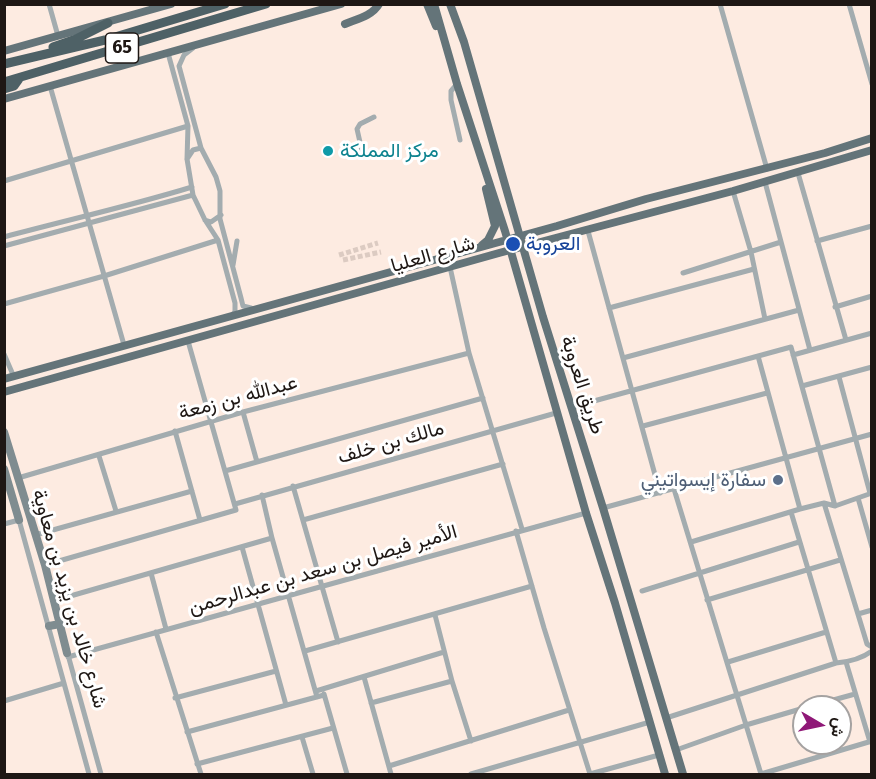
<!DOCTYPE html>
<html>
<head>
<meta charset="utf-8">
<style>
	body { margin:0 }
	#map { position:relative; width:876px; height:779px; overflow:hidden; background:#fdebe1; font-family:"Fira Sans",Vazirmatn,sans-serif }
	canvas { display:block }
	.frame { position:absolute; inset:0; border:6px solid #1e1714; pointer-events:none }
	.north { position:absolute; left:792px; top:695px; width:60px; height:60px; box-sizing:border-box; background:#fff; border:2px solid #a5a2a1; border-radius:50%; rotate:99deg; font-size:16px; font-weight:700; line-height:24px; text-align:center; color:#1e1714 }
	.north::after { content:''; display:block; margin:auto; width:21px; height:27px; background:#8f1877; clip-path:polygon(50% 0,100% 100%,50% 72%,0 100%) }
</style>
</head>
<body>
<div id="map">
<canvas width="876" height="779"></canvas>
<div class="frame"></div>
<div class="north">ش</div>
</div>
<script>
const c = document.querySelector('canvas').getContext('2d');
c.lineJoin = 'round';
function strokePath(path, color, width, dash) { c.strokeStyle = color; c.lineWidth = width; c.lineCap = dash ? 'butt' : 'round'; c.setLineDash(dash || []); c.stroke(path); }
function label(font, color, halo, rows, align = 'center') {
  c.font = font + ' "Fira Sans",Vazirmatn,sans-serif'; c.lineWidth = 6; c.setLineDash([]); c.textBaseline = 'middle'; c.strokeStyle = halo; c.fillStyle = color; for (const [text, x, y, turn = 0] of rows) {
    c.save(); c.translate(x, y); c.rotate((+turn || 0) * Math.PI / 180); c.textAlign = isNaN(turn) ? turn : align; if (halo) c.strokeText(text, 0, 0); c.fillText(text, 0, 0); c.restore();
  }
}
const streetTunnel = new Path2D(`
	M 339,255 L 378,243
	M 343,260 L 381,252`);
const street = new Path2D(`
	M 49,4 L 58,36
	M 720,4 L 767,169
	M 849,4 L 872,84
	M 193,48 L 184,55 L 179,66 L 201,148 L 216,177 L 220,191 L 220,219 L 241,298 L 243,306 L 251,308
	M 168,53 L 188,126 L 187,159 L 193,195 L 205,220 L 218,240 L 235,303 L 235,312 L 233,314
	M 457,84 L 451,91 L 451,100 L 460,140
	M 50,86 L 124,345
	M 374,117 L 360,124 L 357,129 L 362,151 L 371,155 L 383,154
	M 187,159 L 193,150 L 201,148
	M 798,173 L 846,340
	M 4,181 L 188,126
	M 765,182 L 810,350
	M 733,191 L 751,252 L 765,319
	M 205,220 L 211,222 L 221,215
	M 588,231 L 660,493
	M 4,237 C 67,220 130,206 192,187
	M 817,241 L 872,226
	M 4,246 L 193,195
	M 233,265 L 237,241
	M 450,267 L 469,353 L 522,529
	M 683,273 L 781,242
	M 4,304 L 104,276 L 218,240
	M 835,307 L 872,296
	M 609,308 L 754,269
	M 4,354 L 14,377
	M 793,355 L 872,333
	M 758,356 L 800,509
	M 623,358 L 799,310
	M 839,377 L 870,493
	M 802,386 L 872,367
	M 572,407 L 791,347 L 835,506
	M 243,412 L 257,462
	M 643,426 L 767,393
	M 175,431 L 200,520
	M 99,456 L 116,511
	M 225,471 L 483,398
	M 18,478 L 243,412 L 469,353
	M 293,486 L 338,642
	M 674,489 L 761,774
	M 262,495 L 272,538 L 317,697
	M 858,498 L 872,547
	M 824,503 L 864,634 L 867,644 L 872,647
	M 235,504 L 556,413
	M 603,508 L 872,434
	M 791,512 L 836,663
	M 303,520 L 503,464
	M 4,524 L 19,520 L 89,774
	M 516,531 L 544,628 L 590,774
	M 35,535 L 192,491
	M 691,542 L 800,509 L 824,503 L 835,506 L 872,493
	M 242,547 L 286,705
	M 45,565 L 236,510 L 188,341
	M 151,573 L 166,629
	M 642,591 L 799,542
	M 707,600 L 840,560
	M 53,601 L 272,538
	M 858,614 L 872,610
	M 435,615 L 452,681 L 471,741
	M 156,632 L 201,774
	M 305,651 L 532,586
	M 68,655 L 101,774
	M 68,657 L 586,513
	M 728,662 L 826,632
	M 846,662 L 870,742
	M 364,677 L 391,774
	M 316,691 L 444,652
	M 324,694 L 347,774
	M 175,698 L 276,671
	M 4,701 L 64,683
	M 371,703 L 452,681
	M 808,707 L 855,694
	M 666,718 L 836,663 C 849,662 861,659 872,651
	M 187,732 L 324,695
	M 302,737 L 313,774
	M 676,750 L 746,725 L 804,708
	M 197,764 L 333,728
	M 389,766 L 569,710
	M 471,774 L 650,722
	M 590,774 L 659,755
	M 761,774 L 872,741`);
const secondary = new Path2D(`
	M 4,432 L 45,565 L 67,653
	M 4,469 L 19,520
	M 49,626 L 60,624`);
const primary = new Path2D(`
	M 427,4 L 436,26
	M 434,4 L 457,84 L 505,231 L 586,513 L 615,603 L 665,774
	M 450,4 L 464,42 L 543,317 L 603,508 L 683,774
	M 345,24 C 357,19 372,16 379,4
	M 4,51 L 171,4
	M 4,99 L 341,4
	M 482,245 L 488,240 L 495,226 L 486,189
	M 4,379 L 557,226 L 646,199 L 825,153 L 872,138
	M 4,392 L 499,253 L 733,191 L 872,150`);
const highway = new Path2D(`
	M 53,47 L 76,39 L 108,23
	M 4,64 L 105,40 L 225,4
	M 4,82 L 266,4
	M 4,89 L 14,86 L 19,79`);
const markers = [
	[328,151,6,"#0f9aa8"],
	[513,244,8,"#1a4fb4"],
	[778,480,6,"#5c6f8a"]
];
const shields = [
	[122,48,33]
];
const shieldNames = [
	["65",122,48]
];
const cultureNames = [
	["مركز المملكة",340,151]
];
const transitNames = [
	["العروبة",526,244]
];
const streetNames = [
	["شارع العليا",433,255,-16],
	["طريق العروبة",582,385,72],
	["عبدالله بن زمعة",238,398,-15],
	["مالك بن خلف",391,443,-16],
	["الأمير فيصل بن سعد بن عبدالرحمن",323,570,-16],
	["شارع خالد بن يزيد بن معاوية",69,599,74]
];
const serviceNames = [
	["سفارة إيسواتيني",766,480]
];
strokePath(streetTunnel, '#dccbc2', 5, [5, 2.5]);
strokePath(street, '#a3acaf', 5);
strokePath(secondary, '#7f8c90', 8);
strokePath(primary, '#647479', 8);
strokePath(highway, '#4e6166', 9);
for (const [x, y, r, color] of markers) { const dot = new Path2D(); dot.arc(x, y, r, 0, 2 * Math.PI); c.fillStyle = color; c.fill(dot); strokePath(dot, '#fff', 2); }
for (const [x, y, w] of shields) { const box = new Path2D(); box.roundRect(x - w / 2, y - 15, w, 30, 4.5); c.fillStyle = '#fff'; c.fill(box); strokePath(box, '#1e1714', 1.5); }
label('bold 18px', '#1e1714', null, shieldNames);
label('20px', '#0d838f', '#fff', cultureNames, 'left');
label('20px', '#164399', '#fff', transitNames, 'left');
label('20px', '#1e1714', '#fff', streetNames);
label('20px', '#4e5e75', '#fff', serviceNames, 'right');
</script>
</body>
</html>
